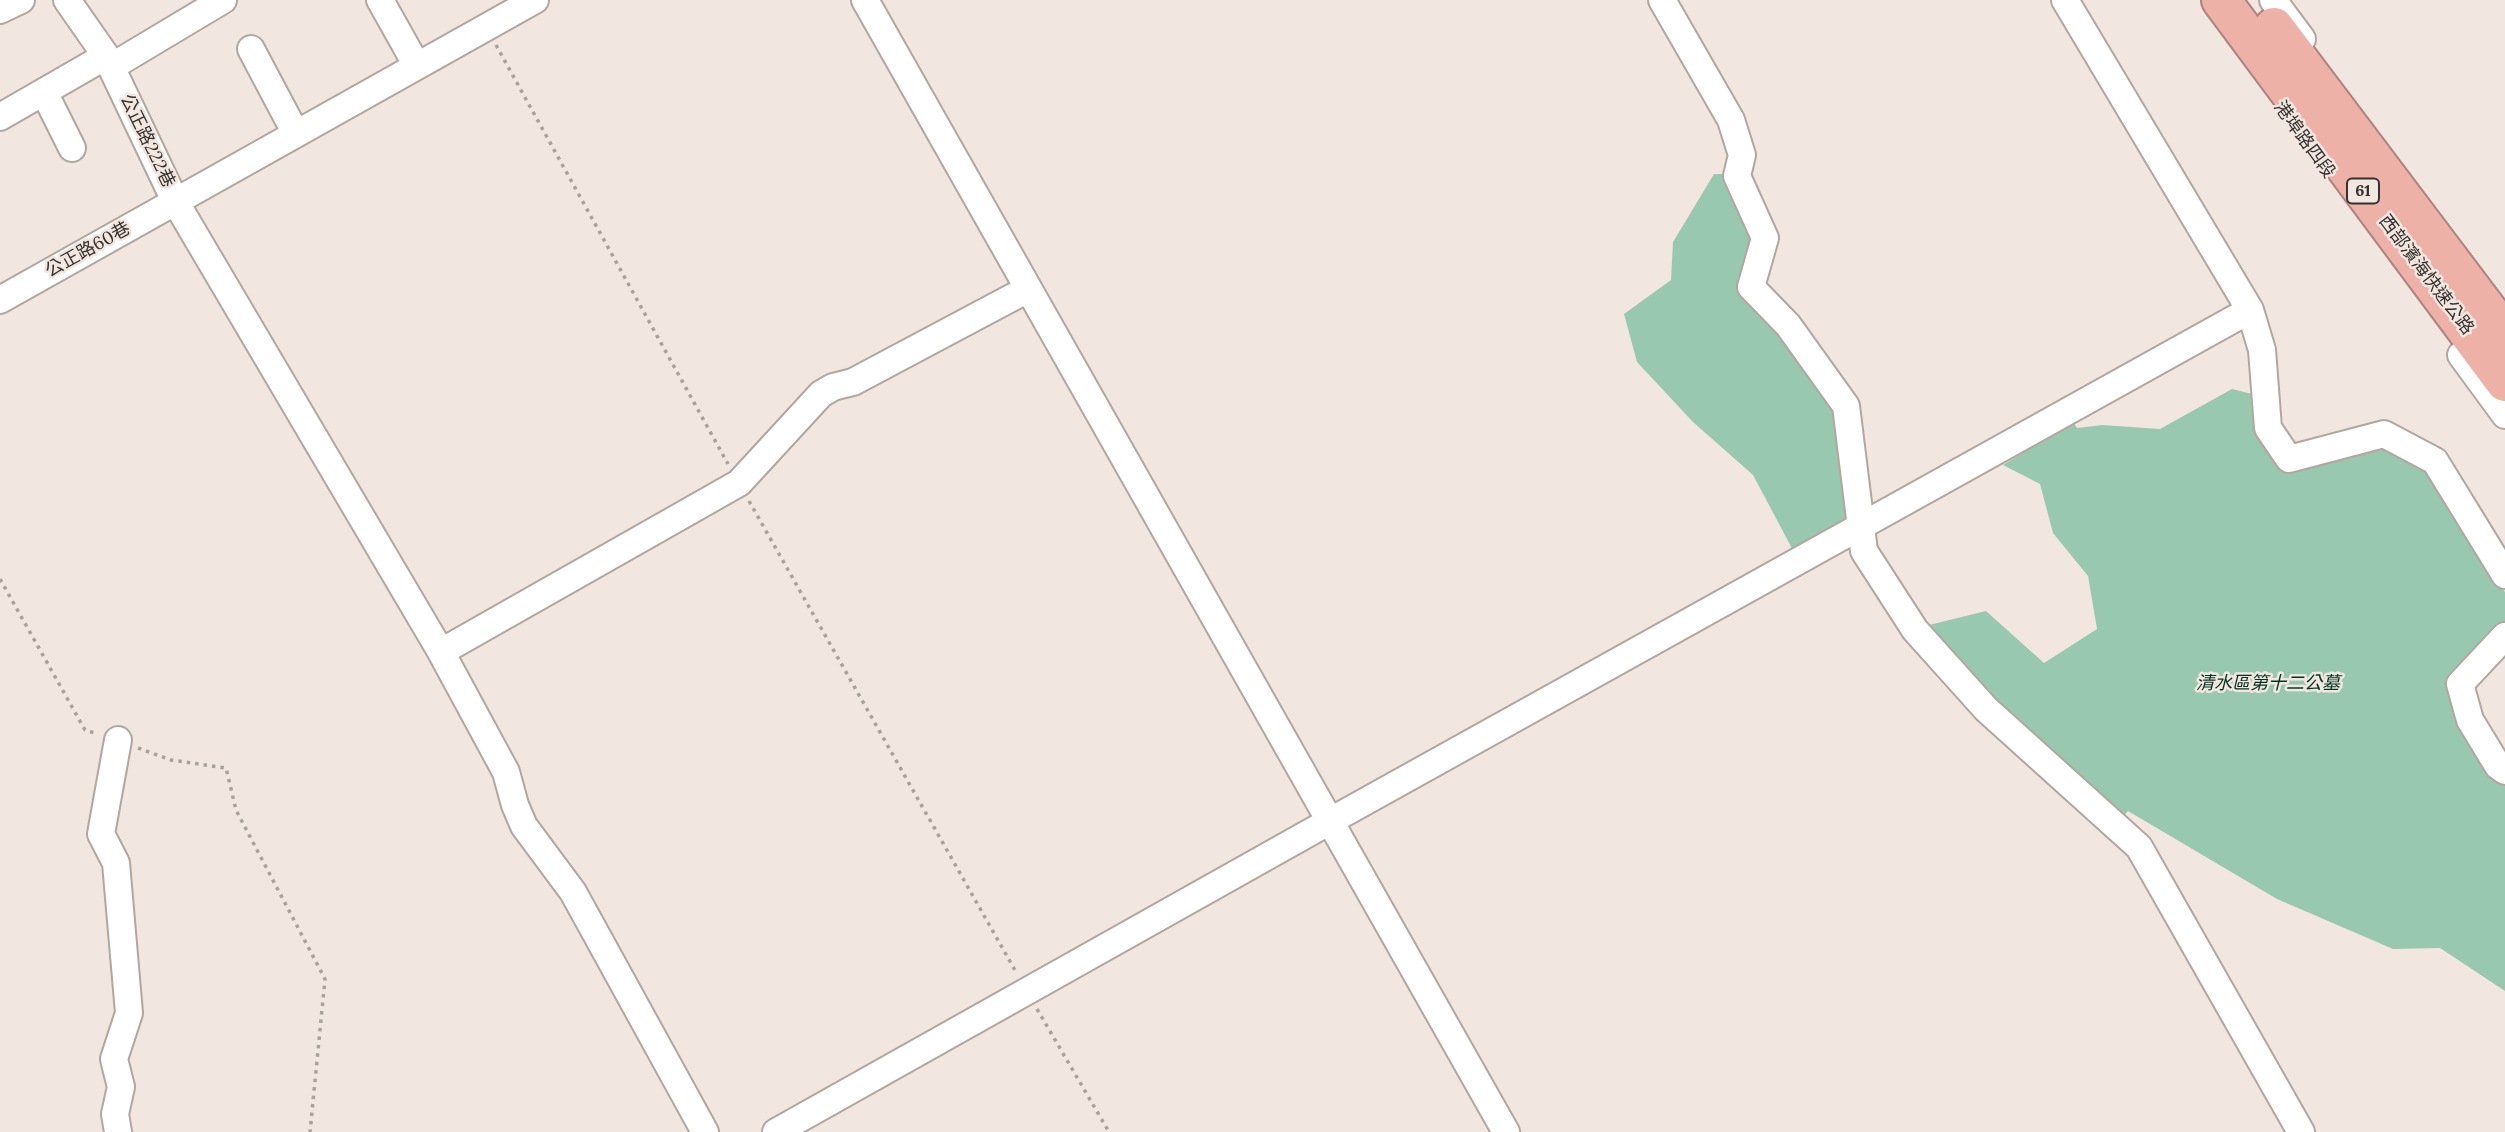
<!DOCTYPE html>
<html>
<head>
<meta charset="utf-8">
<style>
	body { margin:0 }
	canvas { display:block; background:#f2e7e0 }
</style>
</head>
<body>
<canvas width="2505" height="1132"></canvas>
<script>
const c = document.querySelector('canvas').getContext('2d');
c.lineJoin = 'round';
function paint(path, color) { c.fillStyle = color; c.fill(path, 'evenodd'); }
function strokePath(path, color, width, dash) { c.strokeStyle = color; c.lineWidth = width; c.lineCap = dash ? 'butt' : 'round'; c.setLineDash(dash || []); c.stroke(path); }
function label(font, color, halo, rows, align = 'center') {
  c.font = font + ' Lora,"Noto Sans TC",serif'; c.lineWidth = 5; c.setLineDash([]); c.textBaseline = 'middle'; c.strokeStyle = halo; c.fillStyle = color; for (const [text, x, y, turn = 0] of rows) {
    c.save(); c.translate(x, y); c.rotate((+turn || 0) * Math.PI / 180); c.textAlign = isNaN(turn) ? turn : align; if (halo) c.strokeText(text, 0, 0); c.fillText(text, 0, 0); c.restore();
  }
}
const green = new Path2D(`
	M 1714,174 L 1727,174 L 1755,244 L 1740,291 L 1783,328 L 1824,391 L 1837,419 L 1851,526 L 1795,554 L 1753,475 L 1693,422 L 1637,362 L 1624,314 L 1671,280 L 1673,242 Z
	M 2232,389 L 2252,394 L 2259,433 L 2283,470 L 2384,445 L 2431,469 L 2505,592 L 2505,621 L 2449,683 L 2505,784 L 2505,991 L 2440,948 L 2393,949 L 2277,899 L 2128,811 L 2121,819 L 1990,706 L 1921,627 L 1986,611 L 2044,663 L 2097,629 L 2088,576 L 2053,533 L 2040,484 L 2003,465 L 2073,422 L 2077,428 L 2102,425 L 2160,429 Z`);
const path = new Path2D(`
	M 496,45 L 728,464
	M 749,501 L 1016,972
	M 0,579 L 85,730 L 98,734
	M 138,748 L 171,760 L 226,768 L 236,810 L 325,979 L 310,1132
	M 1037,1009 L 1109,1132`);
const minor = new Path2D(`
	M 67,0 L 106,56 L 175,201 L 441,652 L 506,772 L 515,805 L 524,826 L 573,892 L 705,1132
	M 380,0 L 417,66
	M 865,0 L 1506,1132
	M 1662,0 L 1731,120 L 1742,155 L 1737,176 L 1765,238 L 1751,287 L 1788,325 L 1846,406 L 1864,551 L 1915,630 L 1986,709 L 2139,847 L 2301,1132
	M 2065,0 L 2250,310 L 2262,350 L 2268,428 L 2289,459 L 2384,434 L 2435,461 L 2505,575
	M 2273,0 L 2302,39
	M 0,10 L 21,0
	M 251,49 L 296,134
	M 111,67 L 223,0
	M 44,92 L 72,148
	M 0,117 L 106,56
	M 0,300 L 535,0
	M 2461,355 L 2505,415
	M 2505,636 L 2460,684 L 2470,720 L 2498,766 L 2505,771
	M 441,652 L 739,483 L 821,394 L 833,387 L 853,382 L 1028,289
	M 118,740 L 101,834 L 116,863 L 129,1013 L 114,1059 L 121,1087 L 115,1114 L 118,1132
	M 776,1132 L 1332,820 L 2250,310`);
const highway = new Path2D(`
	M 2221,0 L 2505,382
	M 2274,27 L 2505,333`);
const shields = [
	[2363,191,32]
];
const shieldNames = [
	["61",2363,191]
];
const streetNames = [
	["港埠路四段",2304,140,54],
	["公正路222巷",147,141,64],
	["公正路60巷",88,250,-29],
	["西部濱海快速公路",2426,275,53]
];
const parkNames = [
	["清水區第十二公墓",2268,684]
];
paint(green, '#99c8b0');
strokePath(minor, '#b1a7a0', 30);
strokePath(highway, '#ad847d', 42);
strokePath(path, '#a9a19c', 3.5, [3.5, 5]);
strokePath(minor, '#fff', 26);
strokePath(highway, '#edb1a8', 38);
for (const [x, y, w] of shields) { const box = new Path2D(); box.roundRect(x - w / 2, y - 12.5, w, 25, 5); c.fillStyle = '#f2e7e0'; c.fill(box); strokePath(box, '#35312e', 2); }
label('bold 16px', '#35312e', null, shieldNames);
label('18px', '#35312e', '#f2e7e0', streetNames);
label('italic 18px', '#023320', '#f2e7e0', parkNames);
</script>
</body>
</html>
